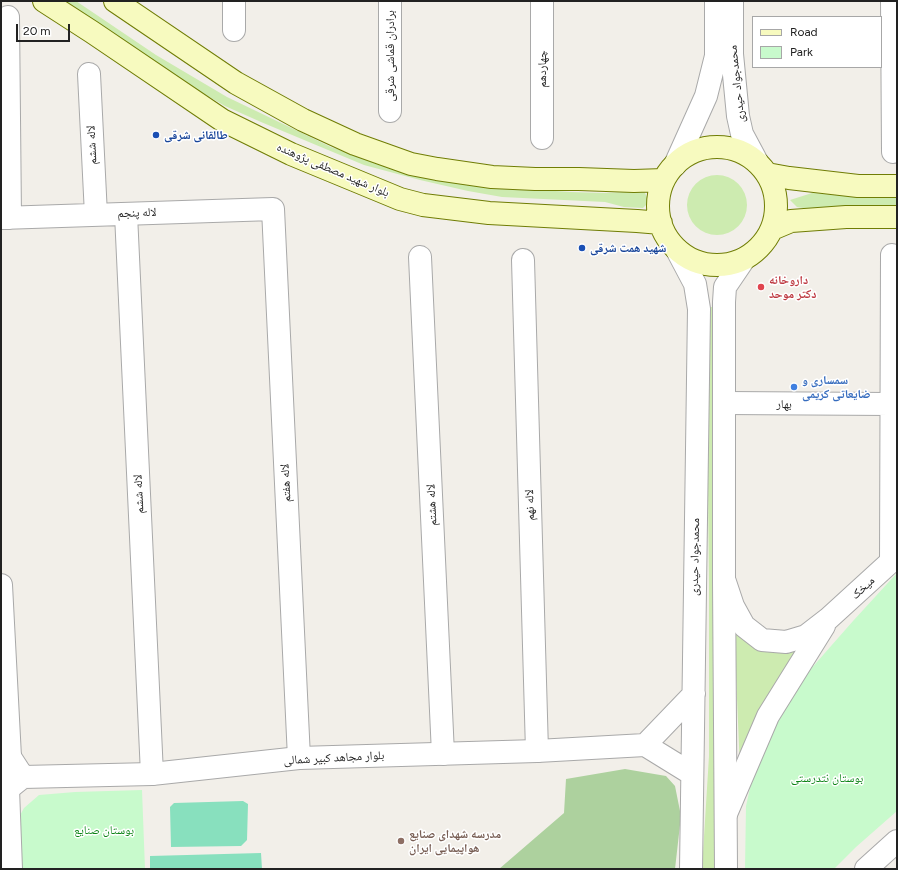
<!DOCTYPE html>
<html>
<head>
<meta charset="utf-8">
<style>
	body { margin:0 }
	#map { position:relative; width:898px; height:870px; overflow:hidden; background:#f2efe9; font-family:Figtree,sans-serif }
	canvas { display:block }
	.frame { position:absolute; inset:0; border:2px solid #222; pointer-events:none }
	.legend { position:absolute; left:752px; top:16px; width:130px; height:52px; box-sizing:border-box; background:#fff; border:1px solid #a7a7a7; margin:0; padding:5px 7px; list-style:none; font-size:12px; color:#222 }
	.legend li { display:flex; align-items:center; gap:8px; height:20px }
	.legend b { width:20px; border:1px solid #a7a7a7 }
	.scale { position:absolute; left:16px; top:24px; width:54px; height:18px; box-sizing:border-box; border:2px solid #222; border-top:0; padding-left:5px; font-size:12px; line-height:14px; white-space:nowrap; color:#222; -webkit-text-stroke:3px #fff; paint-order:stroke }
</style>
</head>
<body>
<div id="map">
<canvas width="898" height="870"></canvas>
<div class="frame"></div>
<ul class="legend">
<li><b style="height:5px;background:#f7fabf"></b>Road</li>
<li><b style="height:11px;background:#c8facc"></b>Park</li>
</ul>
<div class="scale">20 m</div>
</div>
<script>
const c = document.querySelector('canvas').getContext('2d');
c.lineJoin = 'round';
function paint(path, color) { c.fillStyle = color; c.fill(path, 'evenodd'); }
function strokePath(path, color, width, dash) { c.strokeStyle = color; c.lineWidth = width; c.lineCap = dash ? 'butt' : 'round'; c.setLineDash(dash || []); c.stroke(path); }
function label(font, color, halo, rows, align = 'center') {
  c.font = font + ' Figtree,"Noto Naskh Arabic",sans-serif'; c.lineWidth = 3; c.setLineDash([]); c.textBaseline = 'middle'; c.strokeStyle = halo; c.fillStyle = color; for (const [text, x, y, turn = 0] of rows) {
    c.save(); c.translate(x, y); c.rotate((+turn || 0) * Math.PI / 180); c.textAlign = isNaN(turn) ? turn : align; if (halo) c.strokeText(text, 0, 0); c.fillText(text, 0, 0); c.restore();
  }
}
const grass = new Path2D(`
	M 58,1 L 76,1 L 156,55 L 227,97 L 331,147 L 397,170 L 503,187 L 540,190 L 571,192 L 604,193 L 644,191 L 647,197 L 647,204 L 643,208 L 624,207 L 605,202 L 502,197 L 468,191 L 420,180 L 364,165 L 261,122 L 225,106 L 152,64 Z
	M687 205a30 30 0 1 1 60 0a30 30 0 1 1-60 0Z
	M 812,193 L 897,195 L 897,210 L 814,210 L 797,207 L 790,200 Z
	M 706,307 L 718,307 L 718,869 L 702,869 L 709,756 L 709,585 Z
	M 734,628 L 762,650 L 774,652 L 790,652 L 810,641 L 740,769 Z`);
const forest = new Path2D(`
	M 625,769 L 666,776 L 675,786 L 681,816 L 675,869 L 499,869 L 564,813 L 566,779 Z`);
const park = new Path2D(`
	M 897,573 L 897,811 L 856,847 L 834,869 L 745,869 L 746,806 L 754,770 L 772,727 L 802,679 L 853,621 Z
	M 142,790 L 145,869 L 21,869 L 18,819 L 24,808 L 39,795 L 75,792 Z`);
const pitch = new Path2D(`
	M 243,801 L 248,804 L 247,840 L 241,846 L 171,847 L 170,807 L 174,803 Z
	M 261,853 L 262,869 L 150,869 L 150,856 Z`);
const minor = new Path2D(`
	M 542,1 L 542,138
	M 892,1 L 893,152
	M 8,17 L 10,218
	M 234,30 L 234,1
	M 89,74 L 96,215
	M 390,111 L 390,1
	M 126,214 L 152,774
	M 1,218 L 273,209 L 299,758
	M 420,257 L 443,754
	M 523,260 L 537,751
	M 724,403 L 891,404
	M 891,562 L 892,255
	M 725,582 L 733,606 L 744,626 L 762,640 L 786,642 L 806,636 L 828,619 L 897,556
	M 1,585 L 10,757 L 8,789 L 11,869
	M 726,814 L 768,716 L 824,626
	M 866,869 L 897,841`);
const tertiary = new Path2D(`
	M 732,1 L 732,54 L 738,116 L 742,134 L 757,162
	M 675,165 L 706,96 L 716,56 L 716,1
	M 677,250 L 695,284 L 699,309 L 691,869
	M 645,745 L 694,694
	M 645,745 L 692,774
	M 1,751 L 10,757 L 23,777
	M 1,789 L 8,789 L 23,777 L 152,774 L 299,758 L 537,751 L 645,745
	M 726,869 L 724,581 L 724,302 L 725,287 L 744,259`);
const secondary = new Path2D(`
	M 44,1 L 92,32 L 222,120 L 291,154 L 400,199 L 423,205 L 489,213 L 637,221 L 661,223
	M 115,1 L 236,83 L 303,120 L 355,144 L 411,164 L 437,169 L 492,177 L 535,179 L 579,179 L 634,181 L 664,180
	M658 206a59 59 0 1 1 118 0a59 59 0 1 1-118 0Z
	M 767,174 L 789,178 L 858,186 L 897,186
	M 772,229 L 791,221 L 846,217 L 897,217`);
const markers = [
	[156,135,4,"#1a4fb4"],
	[582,248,4,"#1a4fb4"],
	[761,287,4,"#e0444e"],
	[794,387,4,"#3f7fe0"],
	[401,841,4,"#8d6e63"]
];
const streetNames = [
	["برادران قماشی شرقی",390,56,-90],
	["چهاردهم",542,69,-90],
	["محمدجواد حیدری",737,84,-96],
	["لاله ششم",92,145,-93],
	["بلوار شهید مصطفی پژوهنده",333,170,23],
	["لاله پنجم",137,213,-2],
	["بهار",784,404],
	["لاله هفتم",286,483,-93],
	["لاله ششم",139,494,-93],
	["لاله هشتم",432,505,-93],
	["لاله نهم",530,505,-92],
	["محمدجواد حیدری",695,557,-89],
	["میخک",863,588,-43],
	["بلوار مجاهد کبیر شمالی",334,758,-3]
];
const transitNames = [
	["طالقانی شرقی",164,135],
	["شهید همت شرقی",590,248]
];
const healthNames = [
	["داروخانه",769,280],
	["دکتر موحد",769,294]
];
const shopNames = [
	["سمساری و",802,380],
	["ضایعاتی کریمی",802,394]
];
const parkNames = [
	["بوستان نتدرستی",827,778],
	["بوستان صنایع",104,830]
];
const educationNames = [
	["مدرسه شهدای صنایع",409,834],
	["هواپیمایی ایران",409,848]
];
paint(grass, '#cdebb0');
paint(forest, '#add19e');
paint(park, '#c8facc');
paint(pitch, '#88e0be');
strokePath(minor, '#a9a9a9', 24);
strokePath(tertiary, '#a9a9a9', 24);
strokePath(secondary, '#707d05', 24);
strokePath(minor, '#fff', 22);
strokePath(tertiary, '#fff', 22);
strokePath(secondary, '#f7fabf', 22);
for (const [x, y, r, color] of markers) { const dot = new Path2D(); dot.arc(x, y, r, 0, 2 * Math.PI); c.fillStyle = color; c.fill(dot); strokePath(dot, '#fff', 1.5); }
label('12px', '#222', '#fff', streetNames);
label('bold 12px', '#164399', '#fff', transitNames, 'left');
label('bold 12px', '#be3a42', '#fff', healthNames, 'left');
label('bold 12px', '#366cbe', '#fff', shopNames, 'left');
label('12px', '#0c8416', '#fff', parkNames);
label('bold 12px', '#785e54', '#fff', educationNames, 'left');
</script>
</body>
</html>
